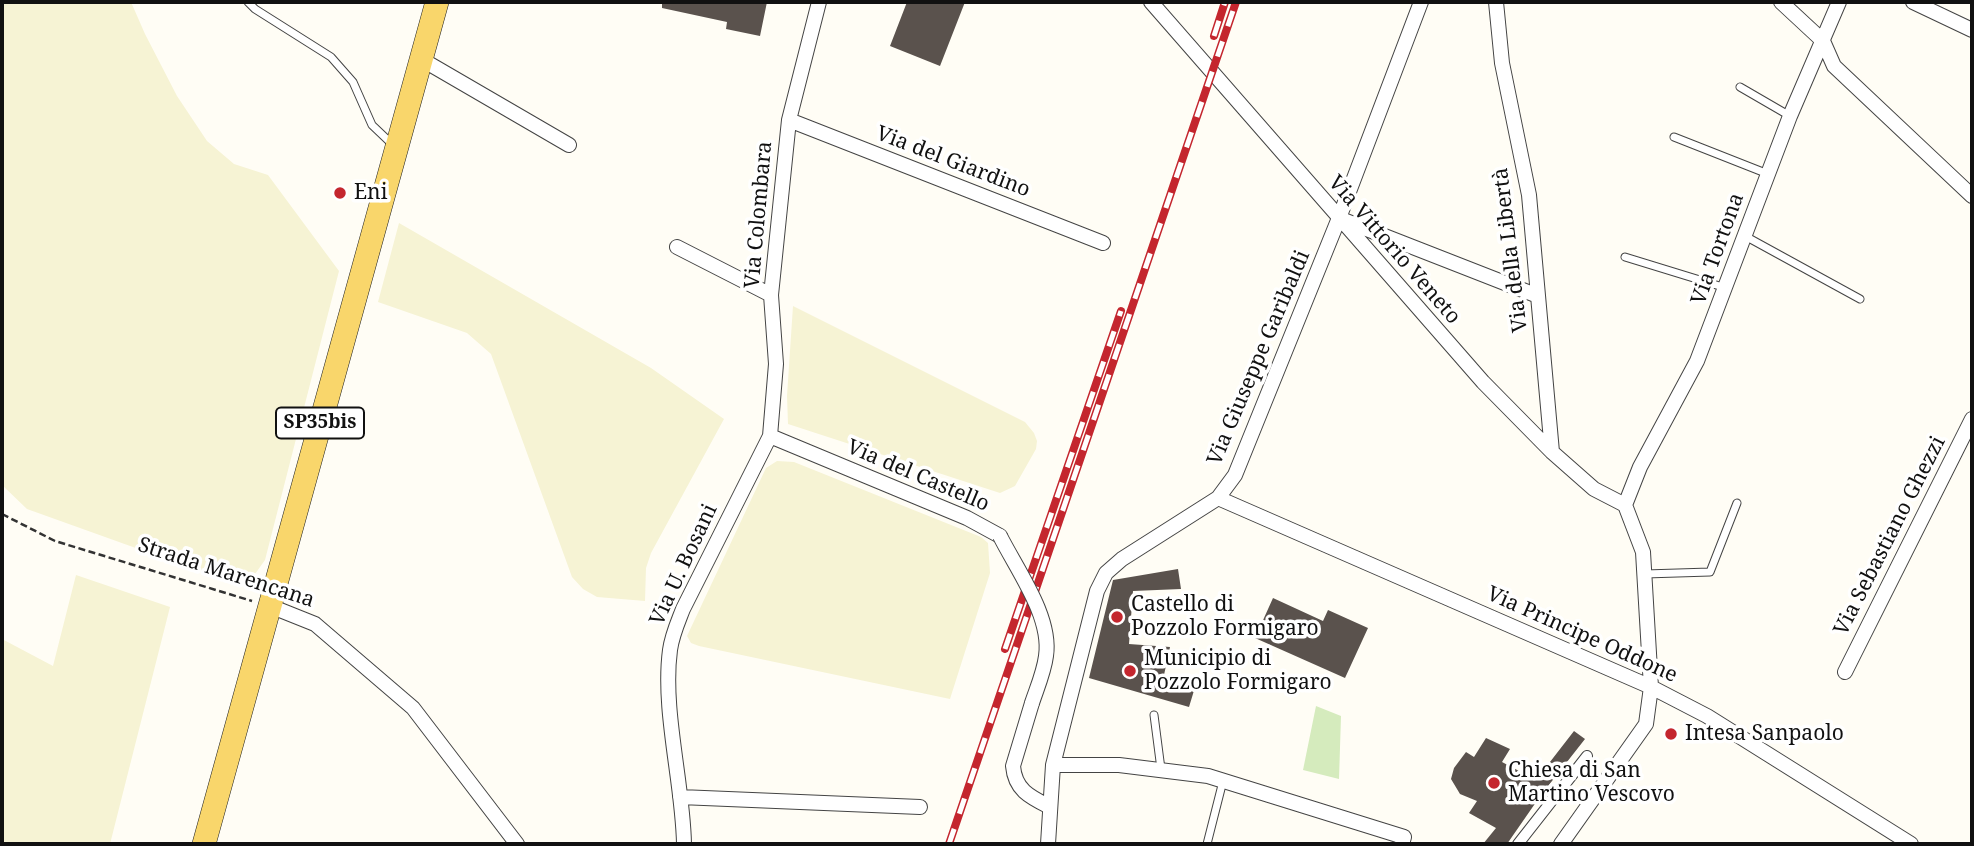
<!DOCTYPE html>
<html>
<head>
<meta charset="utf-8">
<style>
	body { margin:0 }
	#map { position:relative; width:1974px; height:846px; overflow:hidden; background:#fffdf5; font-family:"Noto Serif",serif }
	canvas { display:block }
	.frame { position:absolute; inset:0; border:4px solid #111; pointer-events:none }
</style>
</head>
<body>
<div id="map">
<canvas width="1974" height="846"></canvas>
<div class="frame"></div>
</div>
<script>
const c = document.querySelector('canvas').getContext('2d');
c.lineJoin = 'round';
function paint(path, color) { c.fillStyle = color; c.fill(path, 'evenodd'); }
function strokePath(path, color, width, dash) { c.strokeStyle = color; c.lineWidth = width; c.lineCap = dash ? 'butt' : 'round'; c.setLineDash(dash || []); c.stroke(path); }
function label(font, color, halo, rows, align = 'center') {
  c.font = font + ' "Noto Serif",serif'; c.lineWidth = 7; c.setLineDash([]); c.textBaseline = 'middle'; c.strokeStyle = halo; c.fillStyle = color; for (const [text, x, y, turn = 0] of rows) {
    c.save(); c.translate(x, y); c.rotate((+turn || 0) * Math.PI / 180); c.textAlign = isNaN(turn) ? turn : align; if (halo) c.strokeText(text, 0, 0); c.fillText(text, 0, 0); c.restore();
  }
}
const farmland = new Path2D(`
	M 2,2 L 131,2 L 145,34 L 177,96 L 207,141 L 234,164 L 268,175 L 339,271 L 265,560 L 250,581 L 211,575 L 27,509 L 2,485 Z
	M 399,223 L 651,368 L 724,419 L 651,553 L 646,568 L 645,601 L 597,597 L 583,589 L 572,577 L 491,354 L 467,333 L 378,302 Z
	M 793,306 L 1025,422 L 1034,433 L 1037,441 L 1036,449 L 1015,486 L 1000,493 L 788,424 L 787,396 Z
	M 777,461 L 794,462 L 981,537 L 988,543 L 990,573 L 950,699 L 699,646 L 691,643 L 687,636 L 766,468 Z
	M 76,575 L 170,607 L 110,844 L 2,844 L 2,639 L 53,666 Z`);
const green = new Path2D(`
	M 1316,706 L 1341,716 L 1339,779 L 1303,770 Z`);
const building = new Path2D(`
	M 662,2 L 767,2 L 760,36 L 726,29 L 727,22 L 662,8 Z
	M 907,2 L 965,2 L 940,66 L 890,46 Z
	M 1178,569 L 1181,589 L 1133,591 L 1129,644 L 1170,647 L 1164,675 L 1196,684 L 1189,707 L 1089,678 L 1113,580 Z
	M 1273,598 L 1323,621 L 1328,610 L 1368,628 L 1345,678 L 1255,638 Z
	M 1574,731 L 1585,739 L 1541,795 L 1507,844 L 1483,844 L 1496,828 L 1469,813 L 1477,801 L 1460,794 L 1451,779 L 1454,768 L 1466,752 L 1474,757 L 1486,738 L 1510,749 L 1502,762 L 1536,780 Z`);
const path = new Path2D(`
	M 2,514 L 55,541 L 252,601`);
const service = new Path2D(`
	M 248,2 L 255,9 L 331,57 L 353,82 L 372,125 L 393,145
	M 1740,87 L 1790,116
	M 1674,137 L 1768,174
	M 1745,236 L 1860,299
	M 1625,257 L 1726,288
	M 1645,574 L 1710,572 L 1737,503
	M 1154,715 L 1161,769
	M 1207,844 L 1223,781`);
const pedestrian = new Path2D(`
	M 1518,844 L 1587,756`);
const minor = new Path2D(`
	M 1151,2 L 1483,382 L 1552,452 L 1594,489 L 1625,505
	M 1496,2 L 1502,63 L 1529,195 L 1552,452
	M 1781,2 L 1823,41 L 1834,66 L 1972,196
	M 1913,2 L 1972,30
	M 421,59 L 569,145
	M 789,120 L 1103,243
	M 1341,219 L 1538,296
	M 677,247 L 771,295
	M 770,436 L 967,518 L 1000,536
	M 1218,498 L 1651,687 L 1707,716 L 1911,844
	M 1625,505 L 1640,467 L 1697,361 L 1790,116 L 1839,2
	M 270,606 L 315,624 L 413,708 L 517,844
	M 1845,672 L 1972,419
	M 1032,703 L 1013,766 C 1015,790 1030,797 1050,807
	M 1053,765 L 1119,765 L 1208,776 L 1404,837 L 1402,844
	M 680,797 L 920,807
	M 684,844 C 683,783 662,710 670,650 C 672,635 678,622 683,609 L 770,436 L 776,364 L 771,295 L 789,120 L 819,2
	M 1048,844 L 1053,765 L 1097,591 L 1106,573 L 1122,559 L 1218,498 L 1235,475 L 1339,218 L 1421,2
	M 1561,844 L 1646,724 L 1651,687 L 1643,552 L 1625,505`);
const primary = new Path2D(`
	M 204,844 L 437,2`);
const rail = new Path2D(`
	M 1214,36 L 1225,2
	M 1005,649 L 1121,311
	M 949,844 L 1236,2`);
const minorBridge = new Path2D(`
	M 1000,536 C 1017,570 1052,617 1046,656 C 1044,672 1037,688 1032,703`);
const markers = [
	[340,193,7,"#c4262e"],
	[1117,617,7,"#c4262e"],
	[1130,671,7,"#c4262e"],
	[1671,734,7,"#c4262e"],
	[1494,783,7,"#c4262e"]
];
const shields = [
	[320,423,88]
];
const shieldNames = [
	["SP35bis",320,423]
];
const streetNames = [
	["Via del Giardino",953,162,21],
	["Via Colombara",759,215,-85],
	["Via Tortona",1718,249,-70],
	["Via Vittorio Veneto",1394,250,49],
	["Via della Libertà",1511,250,-97],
	["Via Giuseppe Garibaldi",1259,358,-67],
	["Via del Castello",918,476,23],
	["Via Sebastiano Ghezzi",1890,536,-63],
	["Via U. Bosani",684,565,-65],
	["Strada Marencana",226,573,18],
	["Via Principe Oddone",1582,635,24]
];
const poiNames = [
	["Eni",354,193],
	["Castello di",1131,605],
	["Pozzolo Formigaro",1131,629],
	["Municipio di",1144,659],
	["Pozzolo Formigaro",1144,683],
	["Intesa Sanpaolo",1685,734],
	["Chiesa di San",1508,771],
	["Martino Vescovo",1508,795]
];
paint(farmland, '#f6f3d4');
paint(green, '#d5ebbd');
paint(building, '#5a524d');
strokePath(service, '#444', 9);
strokePath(pedestrian, '#444', 12);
strokePath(minor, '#444', 16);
strokePath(primary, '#222', 24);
strokePath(path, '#333', 2.5, [7, 3.5]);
strokePath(service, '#fff', 7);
strokePath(pedestrian, '#fff', 10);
strokePath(minor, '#fff', 14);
strokePath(primary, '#f9d66b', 23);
strokePath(rail, '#c4262e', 8);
strokePath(rail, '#fff', 5, [16]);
strokePath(minorBridge, '#444', 16, []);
strokePath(minorBridge, '#fff', 14);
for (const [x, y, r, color] of markers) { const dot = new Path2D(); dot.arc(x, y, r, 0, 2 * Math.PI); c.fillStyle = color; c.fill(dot); strokePath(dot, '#fff', 2.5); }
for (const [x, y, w] of shields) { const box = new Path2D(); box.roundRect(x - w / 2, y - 15.5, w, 31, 5); c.fillStyle = '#fff'; c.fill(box); strokePath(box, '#111', 2); }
label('bold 19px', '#111', null, shieldNames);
label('21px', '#111', '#fff', streetNames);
label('21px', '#111', '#fff', poiNames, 'left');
</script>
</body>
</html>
